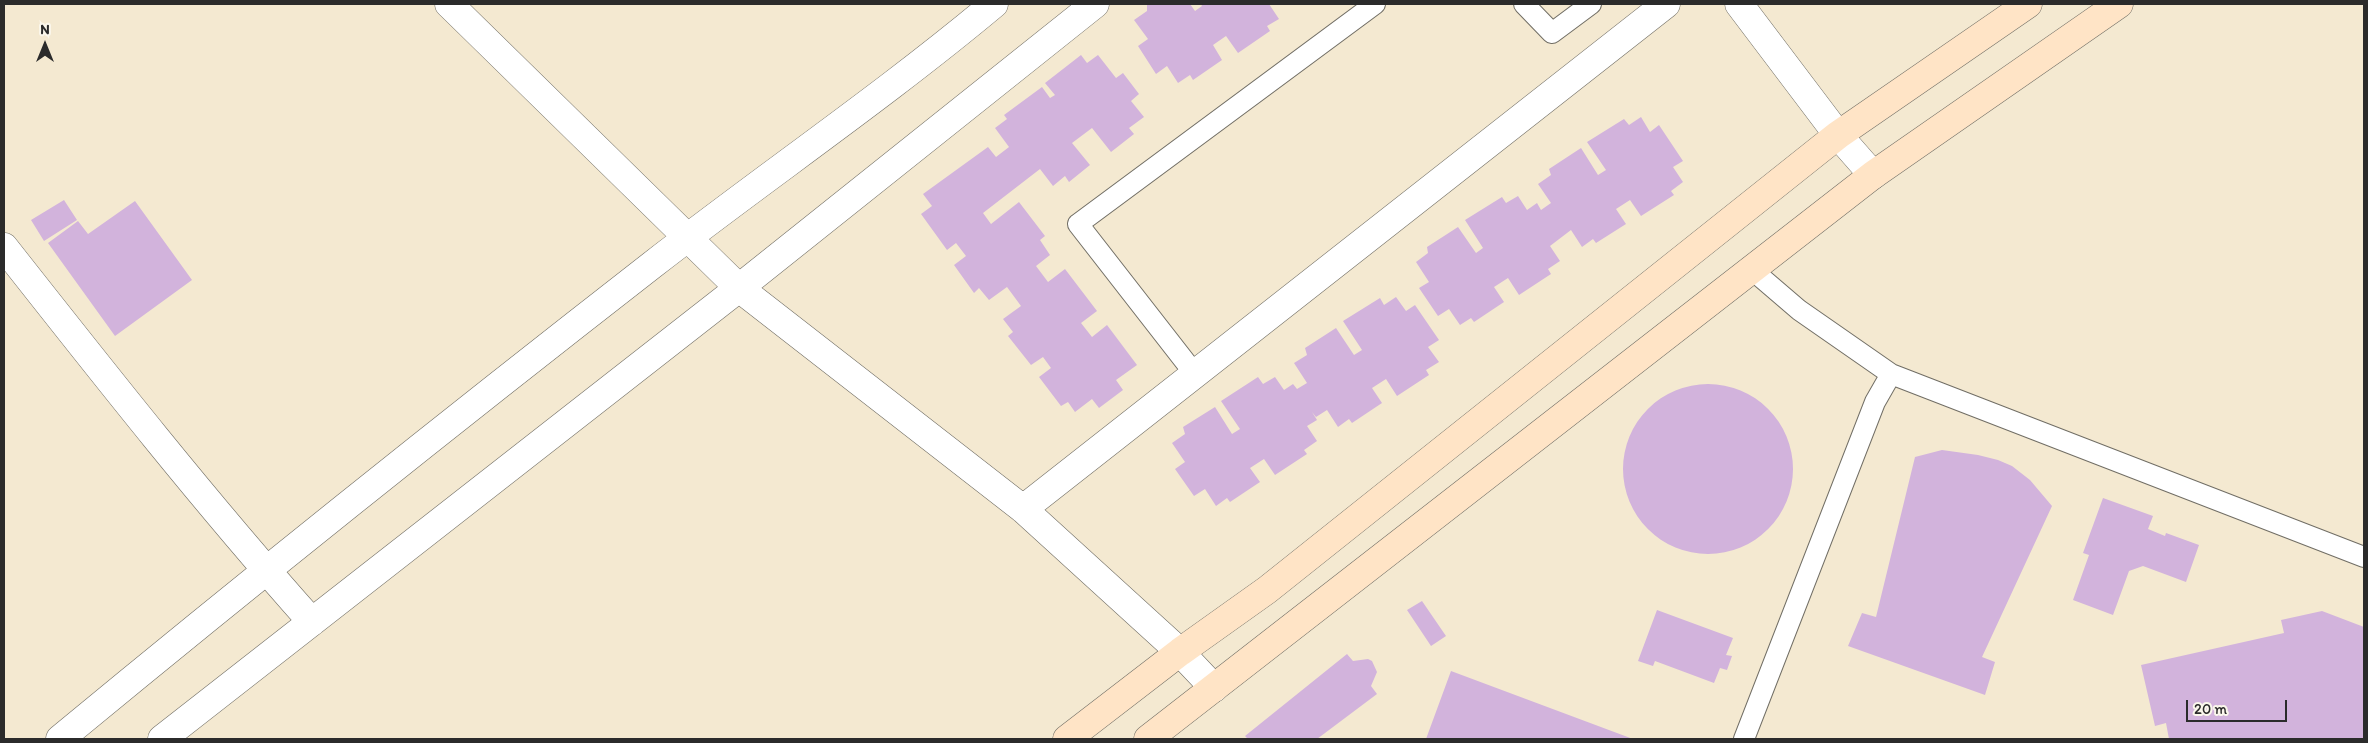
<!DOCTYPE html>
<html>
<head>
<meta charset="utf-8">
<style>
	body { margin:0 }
	#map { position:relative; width:2368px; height:743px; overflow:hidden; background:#f4e9d1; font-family:Itim,sans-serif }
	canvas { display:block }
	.frame { position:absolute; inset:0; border:5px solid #2b2b2b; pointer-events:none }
	.north { position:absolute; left:20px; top:20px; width:50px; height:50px; -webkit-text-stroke:4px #fbf7ec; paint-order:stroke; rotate:0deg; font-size:14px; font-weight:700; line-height:20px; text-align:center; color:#2b2b2b }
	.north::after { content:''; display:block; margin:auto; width:18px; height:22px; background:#2b2b2b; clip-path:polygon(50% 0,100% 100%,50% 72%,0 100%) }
	.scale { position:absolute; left:2186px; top:700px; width:101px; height:22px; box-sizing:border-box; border:2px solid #2b2b2b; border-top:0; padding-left:6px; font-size:15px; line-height:18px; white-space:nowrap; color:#2b2b2b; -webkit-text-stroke:4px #fbf7ec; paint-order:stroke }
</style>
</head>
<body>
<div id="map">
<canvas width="2368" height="743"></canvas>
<div class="frame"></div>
<div class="north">N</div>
<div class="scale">20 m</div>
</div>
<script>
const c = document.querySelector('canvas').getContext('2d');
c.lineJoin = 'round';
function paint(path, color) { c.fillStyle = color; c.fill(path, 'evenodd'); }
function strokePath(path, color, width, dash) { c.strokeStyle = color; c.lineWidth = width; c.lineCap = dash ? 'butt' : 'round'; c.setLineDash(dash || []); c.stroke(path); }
const building = new Path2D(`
	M 1190,4 L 1195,11 L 1202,6 L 1201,4 L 1269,4 L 1279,19 L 1267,26 L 1270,31 L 1238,53 L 1226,36 L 1213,45 L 1222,60 L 1193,80 L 1190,75 L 1178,83 L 1167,66 L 1156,74 L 1138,46 L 1148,39 L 1134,20 L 1147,11 L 1147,4 Z
	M 1081,55 L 1087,63 L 1098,55 L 1116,78 L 1123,73 L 1139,94 L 1131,101 L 1144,117 L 1129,128 L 1134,134 L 1111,152 L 1092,128 L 1072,143 L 1090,165 L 1069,182 L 1065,176 L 1053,186 L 1040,169 L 983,213 L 991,224 L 1019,202 L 1045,236 L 1040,240 L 1050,255 L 1036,266 L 1048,282 L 1065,269 L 1097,311 L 1081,323 L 1092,337 L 1107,325 L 1137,365 L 1116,380 L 1123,390 L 1099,408 L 1092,399 L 1075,412 L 1068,402 L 1061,406 L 1039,377 L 1051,368 L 1043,357 L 1031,365 L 1008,336 L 1013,332 L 1003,319 L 1021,306 L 1007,287 L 989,300 L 979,288 L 974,293 L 954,265 L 966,256 L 956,243 L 947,250 L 921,214 L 932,206 L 923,194 L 988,147 L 996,157 L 1009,147 L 995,128 L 1007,119 L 1004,115 L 1042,87 L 1050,98 L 1055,95 L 1045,83 Z
	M 1641,117 L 1650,132 L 1659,125 L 1683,161 L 1673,167 L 1683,182 L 1671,191 L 1674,195 L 1641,216 L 1630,200 L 1616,209 L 1626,224 L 1596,243 L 1593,239 L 1582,247 L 1571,230 L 1550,246 L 1560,261 L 1548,269 L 1551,274 L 1519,295 L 1508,278 L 1494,287 L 1504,302 L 1474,322 L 1471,318 L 1460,325 L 1449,309 L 1438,316 L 1419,288 L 1429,282 L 1416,262 L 1428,253 L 1427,247 L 1458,227 L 1476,253 L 1483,248 L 1465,220 L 1502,197 L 1506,203 L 1518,196 L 1527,210 L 1537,203 L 1541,210 L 1551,203 L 1538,184 L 1551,175 L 1549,169 L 1581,148 L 1598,175 L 1606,170 L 1587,142 L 1624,119 L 1629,125 Z
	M 64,200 L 77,220 L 44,241 L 31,220 Z
	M 135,201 L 192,280 L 115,336 L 48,243 L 78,221 L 88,234 Z
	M 1396,297 L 1406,311 L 1415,305 L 1439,340 L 1428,347 L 1439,362 L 1426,370 L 1429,375 L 1397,396 L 1386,379 L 1372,388 L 1382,403 L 1352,423 L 1349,419 L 1338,427 L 1327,410 L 1316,417 L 1312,412 L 1317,420 L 1307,426 L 1317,441 L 1304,450 L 1307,454 L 1275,475 L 1264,459 L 1250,468 L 1260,482 L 1230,502 L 1227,498 L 1216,506 L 1205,489 L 1194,496 L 1175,469 L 1185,462 L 1172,443 L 1185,434 L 1183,427 L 1215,407 L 1232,434 L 1240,429 L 1221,401 L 1258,377 L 1263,384 L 1275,377 L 1284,390 L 1293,384 L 1297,389 L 1307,383 L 1294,363 L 1307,355 L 1305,348 L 1336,328 L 1354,355 L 1362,350 L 1343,321 L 1380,298 L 1384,305 Z
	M1623 469a85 85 0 1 1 170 0a85 85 0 1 1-170 0Z
	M 1942,450 L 1978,455 L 1998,460 L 2012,466 L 2030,480 L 2052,506 L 1982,657 L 1995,662 L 1985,695 L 1848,646 L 1862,613 L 1876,617 L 1915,457 Z
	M 2103,498 L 2153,516 L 2148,529 L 2165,536 L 2166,533 L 2199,545 L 2186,582 L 2143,566 L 2129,571 L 2113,615 L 2073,600 L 2089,555 L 2083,553 Z
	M 1422,601 L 1446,636 L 1431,646 L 1407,610 Z
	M 1657,610 L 1733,638 L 1726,655 L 1732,656 L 1727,670 L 1720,668 L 1714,683 L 1655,661 L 1653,666 L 1638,661 Z
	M 2322,611 L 2364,627 L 2364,739 L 2169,739 L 2166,723 L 2155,726 L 2141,665 L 2284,633 L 2281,620 Z
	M 1347,654 L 1353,661 L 1368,659 L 1372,661 L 1377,672 L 1371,686 L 1377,694 L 1317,739 L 1248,739 L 1245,736 Z
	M 1451,671 L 1633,739 L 1426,739 Z`);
const lane = new Path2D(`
	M 1524,4 L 1552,33 L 1591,4
	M 1750,268 L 1799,310 L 1891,374 L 2364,557
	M 1194,373 L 1078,224 L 1375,4
	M 1744,739 L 1875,402 L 1891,374`);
const street = new Path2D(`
	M 449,4 L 739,288 L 1023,509 L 1180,652 L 1214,688
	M 1739,4 L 1838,135 L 1873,175
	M 4,247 C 104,374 204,501 312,622
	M 1023,509 L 1666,4
	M 60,739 C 255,578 453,420 652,265 C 765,177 884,96 994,4
	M 162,739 L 739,288 L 1095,4`);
const secondary = new Path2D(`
	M 1067,739 L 1180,652 L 1267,590 L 1838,135 L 2028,4
	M 1148,739 L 1873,175 L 2119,4`);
paint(building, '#d2b3dc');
strokePath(lane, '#716e65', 22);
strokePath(street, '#716e65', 29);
strokePath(secondary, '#716e65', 29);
strokePath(lane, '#fff', 20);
strokePath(street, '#fff', 28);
strokePath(secondary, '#ffe4c6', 28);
</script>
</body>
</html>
